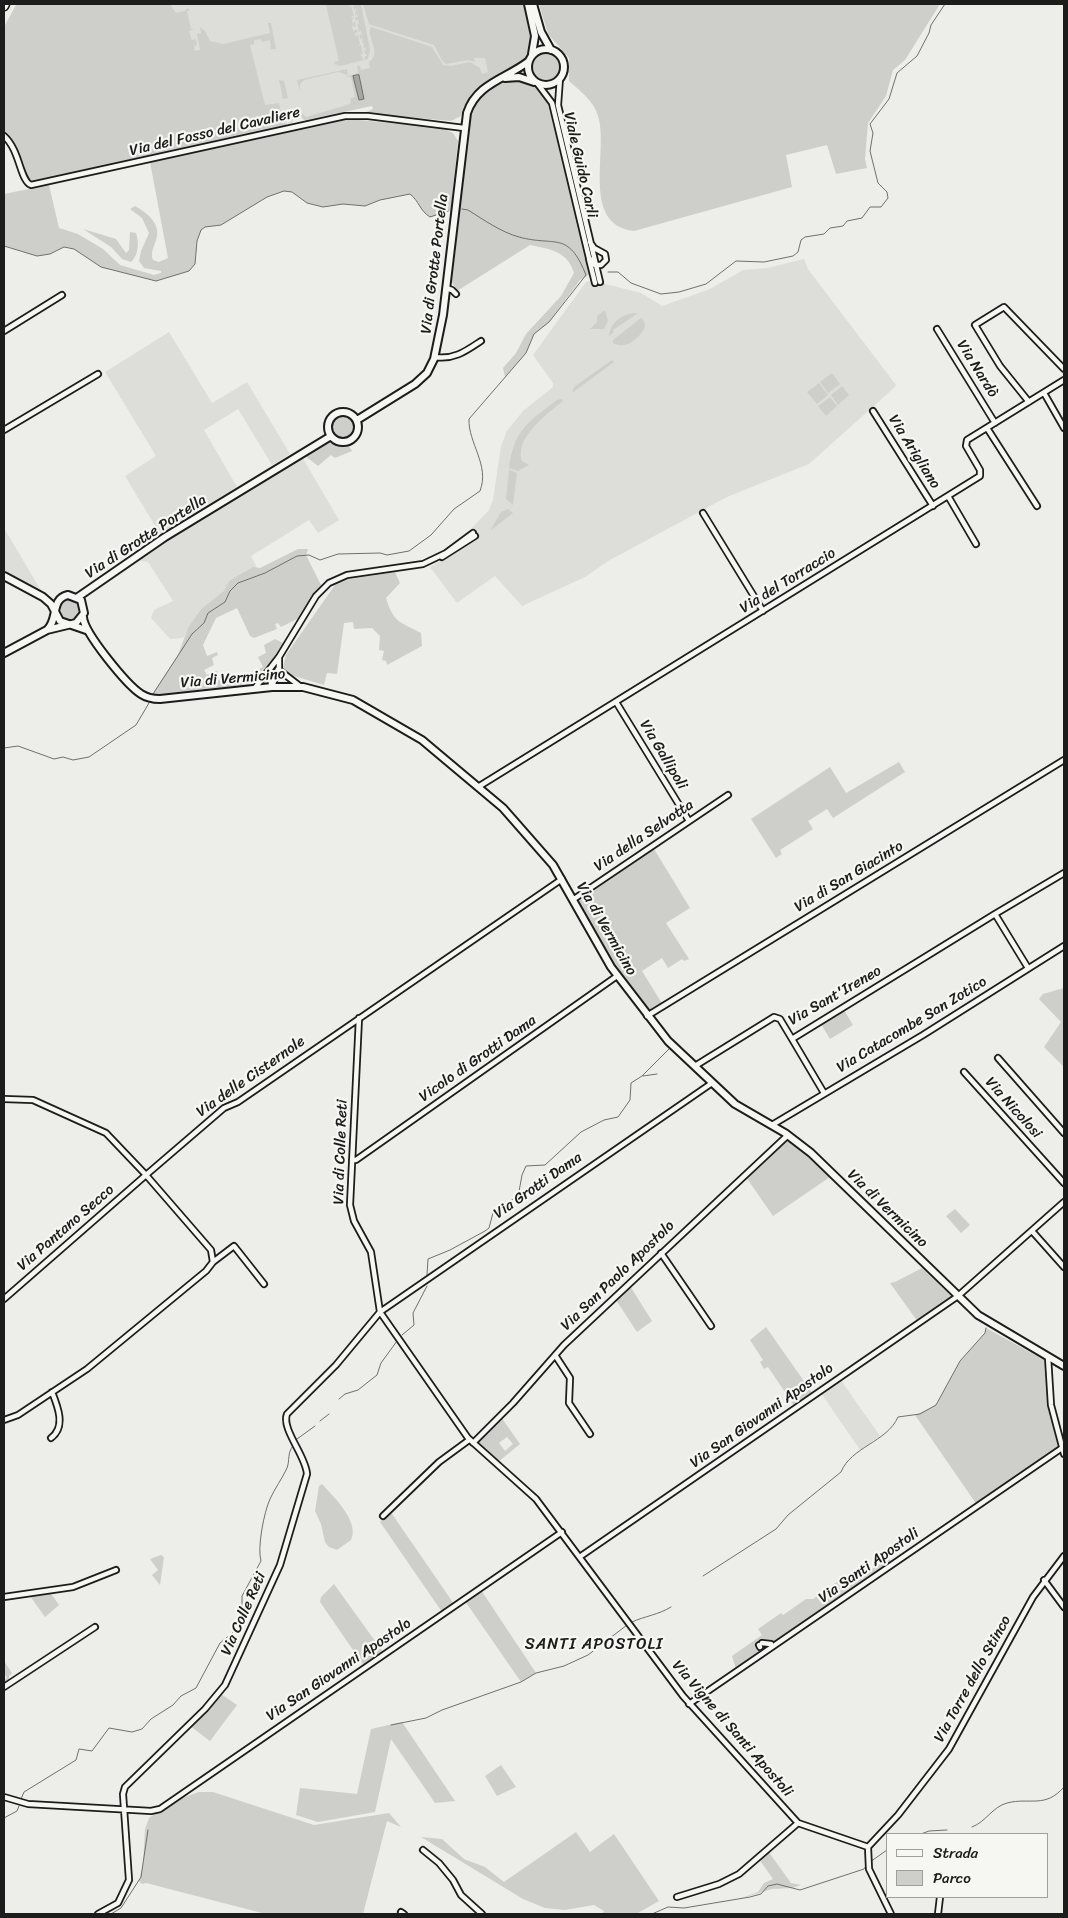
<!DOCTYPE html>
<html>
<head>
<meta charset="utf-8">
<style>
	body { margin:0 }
	#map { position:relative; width:1068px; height:1918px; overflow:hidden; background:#edede9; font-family:Sriracha,sans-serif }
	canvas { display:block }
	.frame { position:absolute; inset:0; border:5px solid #1c1c1c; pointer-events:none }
	.legend { position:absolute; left:886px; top:1833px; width:162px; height:65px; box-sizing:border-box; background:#f6f6f2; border:1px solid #9f9f9c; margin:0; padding:6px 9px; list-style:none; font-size:15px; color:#1c1c1c }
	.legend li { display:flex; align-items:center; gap:10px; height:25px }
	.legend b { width:25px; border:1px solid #9f9f9c }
</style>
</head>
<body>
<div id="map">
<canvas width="1068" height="1918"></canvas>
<div class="frame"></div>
<ul class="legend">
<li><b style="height:6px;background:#f6f6f2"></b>Strada</li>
<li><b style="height:14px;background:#cececb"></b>Parco</li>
</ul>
</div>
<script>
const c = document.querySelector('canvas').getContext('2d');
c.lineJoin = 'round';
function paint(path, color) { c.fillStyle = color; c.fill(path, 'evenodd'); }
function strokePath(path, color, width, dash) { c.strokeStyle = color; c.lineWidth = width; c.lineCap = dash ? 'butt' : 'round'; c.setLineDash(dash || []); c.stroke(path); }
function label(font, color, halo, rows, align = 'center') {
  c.font = font + ' Sriracha,sans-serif'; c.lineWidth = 4.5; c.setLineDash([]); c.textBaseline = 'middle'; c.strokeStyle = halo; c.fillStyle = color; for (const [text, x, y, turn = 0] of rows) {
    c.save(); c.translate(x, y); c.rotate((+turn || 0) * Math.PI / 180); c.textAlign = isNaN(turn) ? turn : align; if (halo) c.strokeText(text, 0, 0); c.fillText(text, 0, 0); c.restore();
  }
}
const built = new Path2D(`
	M 157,4 L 509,4 L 522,54 L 482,77 L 480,69 L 463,84 L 307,121 L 300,117 L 294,118 L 292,123 L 288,124 L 287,119 L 286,123 L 283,124 L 190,145 Z
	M 804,259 L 808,269 L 896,385 L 895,387 L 809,464 L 727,497 L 608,561 L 585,577 L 522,606 L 495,576 L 457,603 L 430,567 L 477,539 L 471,529 L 489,510 L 493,500 L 501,446 L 507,431 L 523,411 L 553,387 L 553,383 L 533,355 L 586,282 L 603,278 L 605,284 L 641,293 L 662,306 L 710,289 L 743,270 L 767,268 Z
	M 169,332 L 212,403 L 247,382 L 290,454 L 272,465 L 238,409 L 204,430 L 237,487 L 160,534 L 125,476 L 156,456 L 105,372 Z
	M 302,457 L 339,520 L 318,533 L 309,520 L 251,556 L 257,568 L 229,581 L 225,591 L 201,609 L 183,638 L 170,639 L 151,618 L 154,610 L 173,601 L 148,562 L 135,560 Z
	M 4,528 L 43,594 L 4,573 Z
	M 840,1379 L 880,1436 L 860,1450 L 821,1393 Z`);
const green = new Path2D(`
	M 14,4 L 170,4 L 176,13 L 185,11 L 187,8 L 190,10 L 187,11 L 191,29 L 194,29 L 189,31 L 192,40 L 196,39 L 197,45 L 194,46 L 195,51 L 200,50 L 197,34 L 201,33 L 200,27 L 205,31 L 210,41 L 223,44 L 270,33 L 268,23 L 271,23 L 276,49 L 271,49 L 270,40 L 262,42 L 261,39 L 254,40 L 254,44 L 250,45 L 265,105 L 279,103 L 283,124 L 286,123 L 286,120 L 287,126 L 30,183 C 16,166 24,148 4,133 L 4,27 L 16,5 Z
	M 322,4 L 349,4 L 350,8 L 351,4 L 354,17 L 351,15 L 352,18 L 354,18 L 352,20 L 353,24 L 355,21 L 356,27 L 352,26 L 353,31 L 357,29 L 358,32 L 355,33 L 356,37 L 358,34 L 360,44 L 358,46 L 361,45 L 363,55 L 360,54 L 364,60 L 340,66 L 335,64 L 334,62 L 339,61 L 326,5 Z
	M 352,4 L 354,7 L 355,4 L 361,4 L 370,50 L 368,59 L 365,60 L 365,56 L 367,56 L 363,50 L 366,51 L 365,47 L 363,49 L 364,42 L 362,44 L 363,37 L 361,40 L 359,34 L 362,35 L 361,30 L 359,32 L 357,23 L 359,24 L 358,19 L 356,21 L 355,17 L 358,17 L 357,14 L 355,16 L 356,8 L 354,10 Z
	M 363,4 L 525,4 C 528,15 534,30 532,42 C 526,80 475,66 461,116 L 451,121 L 364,113 L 373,109 L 372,106 L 304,120 L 301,116 L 302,113 L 306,117 L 350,104 L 351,98 L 355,97 L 351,77 L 346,77 L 358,73 L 357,66 L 360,66 L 361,70 L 370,68 L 369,62 C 383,53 365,36 371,27 L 432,47 L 443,65 L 451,66 L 470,62 L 480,68 L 482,74 L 488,72 L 485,58 L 474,58 L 475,62 L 468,60 L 446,64 L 442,60 L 434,45 L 369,24 Z
	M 539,4 L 940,4 L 905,60 L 893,70 L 886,96 L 868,123 L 865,159 L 867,168 L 836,174 L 827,145 L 786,155 L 792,187 L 634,231 C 580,225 609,150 598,116 C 594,101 580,91 569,81 L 569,58 L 548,34 Z
	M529 67a16 16 0 1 1 32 0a16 16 0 1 1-32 0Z
	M 347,69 L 348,75 L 338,72 L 304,80 L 300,84 L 300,91 L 297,80 Z
	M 279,80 L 284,81 L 288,98 L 283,99 Z
	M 508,80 C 526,80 537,84 547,100 L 590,274 L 580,280 L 549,322 L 534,334 L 526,353 L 505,377 L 503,368 L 516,353 L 526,334 L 561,296 L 574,273 C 568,251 549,249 530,245 L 457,291 L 452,282 L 471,113 C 478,95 490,86 508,80 Z
	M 349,119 L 442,128 L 453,133 L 458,141 L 451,211 L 430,217 C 420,211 419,201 410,194 L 380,200 L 365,206 L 343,204 L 323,207 L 307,203 L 292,192 L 284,191 L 267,197 L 221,225 L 205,227 L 201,230 L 197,241 L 195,264 L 189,271 L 156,281 L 101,267 L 74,249 L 64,247 L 50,254 L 37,256 L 4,246 L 4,194 L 49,185 L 59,228 L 78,234 L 103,249 L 120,265 L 154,275 L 161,273 L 161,271 L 144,268 L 139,261 L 141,251 L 149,233 L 142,218 L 130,209 L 135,206 C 147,213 162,224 156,240 C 154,247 150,253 153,260 L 159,262 L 168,258 L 150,162 L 306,126 Z
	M 83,229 L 116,239 L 126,253 L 129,250 L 130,232 L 136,233 C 139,242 139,255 131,262 L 122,259 L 111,247 Z
	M 605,310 L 608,321 L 604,329 L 590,329 L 597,322 L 597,316 Z
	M 638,313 L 613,330 L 614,332 L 609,336 C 610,322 624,312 638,313 Z
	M 641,318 L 644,321 L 645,327 C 639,339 626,350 613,343 L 613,340 Z
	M 612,360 L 614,362 L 572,393 L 574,387 Z
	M 832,373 L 840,384 L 828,393 L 820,382 Z
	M 819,383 L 828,395 L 817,404 L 807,392 Z
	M 842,386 L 849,395 L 838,405 L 831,395 Z
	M 830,397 L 837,406 L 826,416 L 818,406 Z
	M 562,399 L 563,401 C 548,413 514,438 522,461 L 529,465 L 518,471 L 509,468 C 514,430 528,422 557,400 Z
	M332 427a12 12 0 1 1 24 0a12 12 0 1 1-24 0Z
	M 328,443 L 349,446 L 352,451 L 335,458 L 331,455 L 318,466 L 305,456 Z
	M 509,470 L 517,473 L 513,505 L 506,499 Z
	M 508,509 L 513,513 L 490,531 L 501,512 Z
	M 298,549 L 308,549 L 306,555 L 321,585 L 299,618 L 281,627 L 278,623 L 275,624 L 277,629 L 254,638 L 250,636 L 237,608 L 216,618 L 203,645 L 207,656 L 217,652 L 218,655 L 212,658 L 214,665 L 204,670 L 207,675 L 217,671 L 218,673 L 208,678 L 211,683 L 221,679 L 226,685 L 237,679 L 238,681 L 263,667 L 258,657 L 266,653 L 264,645 L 275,639 L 283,643 L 261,678 L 250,685 L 170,696 L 151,696 L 178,655 L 188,628 L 201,609 L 224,591 L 229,581 L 253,567 L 260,568 Z
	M 395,572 L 400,583 L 386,598 C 393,622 400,622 421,633 L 422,646 L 387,665 L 386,661 L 382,660 L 384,651 L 379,650 L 380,636 L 372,628 L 354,629 L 353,622 L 344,623 L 337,674 L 327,673 L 324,685 L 287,674 L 283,667 L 286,655 L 335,585 L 349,579 Z
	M58 610a12 12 0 1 1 24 0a12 12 0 1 1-24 0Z
	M 899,762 L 905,772 L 833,818 L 827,809 L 808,821 L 813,829 L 780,850 L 782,854 L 776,858 L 751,819 L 830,767 L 846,793 Z
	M 654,849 L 690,908 L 666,923 L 689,959 L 684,961 L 682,959 L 668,968 L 662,958 L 642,971 L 663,1005 L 649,1012 L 614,967 L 579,901 Z
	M 1064,988 L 1064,1067 L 1044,1047 L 1061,1022 L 1039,999 L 1043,994 Z
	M 844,1010 L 853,1025 L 830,1039 L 821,1024 Z
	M 792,1140 L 830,1177 L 773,1216 L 746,1177 L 779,1145 Z
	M 955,1209 L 970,1225 L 961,1233 L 946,1216 Z
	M 922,1268 L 952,1297 L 918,1322 L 890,1283 L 895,1282 Z
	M 630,1286 L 652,1321 L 637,1332 L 616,1300 Z
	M 766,1327 L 813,1394 L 795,1407 L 768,1367 L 764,1369 L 760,1362 L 763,1360 L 750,1340 Z
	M 986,1328 L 1046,1361 C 1045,1391 1050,1419 1061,1448 L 977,1505 L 915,1415 L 936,1405 L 960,1361 L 985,1333 Z
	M 501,1417 L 520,1444 L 498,1462 L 476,1444 L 478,1440 ZM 507,1437 L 513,1444 L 505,1451 L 499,1443 Z
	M 322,1484 C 334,1497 360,1522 351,1540 L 337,1550 L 329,1547 L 325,1542 L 321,1524 L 315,1511 L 319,1486 Z
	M 390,1511 L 454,1604 L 442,1612 L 380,1522 Z
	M 161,1555 L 164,1557 L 160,1585 L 152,1575 L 158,1570 L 150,1559 Z
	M 888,1557 L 892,1563 L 736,1669 L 732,1656 L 762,1635 L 758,1629 L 781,1613 L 783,1615 L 806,1599 L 813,1599 L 847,1575 L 853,1582 Z
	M 334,1584 L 383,1652 L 364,1666 L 320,1602 L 321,1597 Z
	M 481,1590 L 536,1673 L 521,1682 L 465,1601 Z
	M 50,1592 L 59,1605 L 45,1617 L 30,1596 Z
	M 4,1661 L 12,1673 L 9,1676 L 9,1681 L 4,1685 L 4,1680 L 7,1678 L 4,1673 Z
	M 221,1694 L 237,1705 L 210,1741 L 190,1726 Z
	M 402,1722 L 455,1801 L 435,1803 L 391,1739 L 375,1812 L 318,1822 L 296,1815 L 300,1788 L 357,1794 L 371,1729 Z
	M 501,1765 L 516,1787 L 497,1796 L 485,1776 Z
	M 199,1792 L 213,1792 L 314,1825 L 389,1813 L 401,1827 L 387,1821 L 363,1914 L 266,1914 L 146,1883 L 142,1884 L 139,1881 L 143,1865 L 145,1829 L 149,1818 L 174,1801 Z
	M 576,1832 L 590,1852 L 614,1834 L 659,1901 L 636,1914 L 602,1914 L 604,1911 L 594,1905 L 565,1910 L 545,1908 L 523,1899 L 421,1837 L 442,1839 L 464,1859 L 485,1867 L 504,1882 Z
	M 768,1851 L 791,1883 L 801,1885 L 792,1888 L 772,1889 L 736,1900 L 758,1892 L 764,1883 L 773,1879 L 759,1859 Z`);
const water = new Path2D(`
	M 359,75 L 364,99 L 359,100 L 353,76 Z`);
const stream = new Path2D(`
	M 4,246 L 37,256 L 50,254 L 64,247 L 74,249 L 101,267 L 156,281 L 189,271 L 195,264 L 197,241 L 201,230 L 205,227 L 221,225 L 267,197 L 284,191 L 292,192 L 307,203 L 323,207 L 343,204 L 365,206 L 380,200 L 410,194 C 419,201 420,211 430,217 L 448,211
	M 608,272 L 618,272 L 631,283 L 661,294 L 679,292 L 706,284 L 736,261 L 764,262 L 793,256 L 798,252 L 801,240 L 805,237 L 824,234 L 830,228 L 843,226 L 847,221 L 862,218 L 870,207 L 881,207 L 888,198 L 887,192 L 878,183 L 870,151 L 873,133 L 870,124 L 889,99 L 897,73 L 917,56 L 929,33 L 931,25 L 945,4
	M 153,694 L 192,634 L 204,623 L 208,613 L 225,602 L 230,591 L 238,583 L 265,573 L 297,556 L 309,555 L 320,560 L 338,554 L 380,553 L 387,555 L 409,551 L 431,535 L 454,509 L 480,491 C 490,465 468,443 469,419 L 526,353 L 534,334 L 549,322 L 586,275 C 568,230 556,247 519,237 C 501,232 484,220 468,210 L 462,209
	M 4,748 L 18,746 L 54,759 L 63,757 L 73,760 L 89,757 L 136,725 L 149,703
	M 643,1076 L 657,1074
	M 427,1275 L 428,1259 L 450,1250 L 485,1231 L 489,1228 L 494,1209 L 518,1197 L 522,1175 L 526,1166 L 545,1165 L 581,1132 L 604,1120 L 618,1117 L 630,1100 L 631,1083 L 642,1076 L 669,1049
	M 402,1335 L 414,1325 L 413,1313 L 427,1286
	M 339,1399 L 345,1394 L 358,1390 L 377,1375 L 381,1363 L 397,1341
	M 320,1421 L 329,1414
	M 297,1439 L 315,1426
	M 703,1576 L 776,1529 L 788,1515 L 841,1472 C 851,1447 887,1442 898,1417 L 920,1414 L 936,1405 L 960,1361 L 985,1333 L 986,1328
	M 632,1622 C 645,1616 658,1615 671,1607
	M 391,1725 L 426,1718 L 442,1710 L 521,1682 L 536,1673 L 564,1666 L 588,1655 L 627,1625
	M 21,1799 L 24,1792 L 76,1760 L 79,1749 L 92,1751 L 109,1728 L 132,1732 L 142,1729 L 151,1719 L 173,1705 L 181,1696 L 196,1688 L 220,1643 L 242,1625 L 242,1596 L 261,1561 C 257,1548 264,1512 270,1499 C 275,1488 282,1479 287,1468 C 290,1460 287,1453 293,1446
	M 4,1818 L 17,1811 L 19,1806
	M 972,1827 C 986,1822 992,1807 1007,1803 C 1030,1797 1045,1809 1064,1787
	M 921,1834 L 929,1831 L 947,1830
	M 870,1862 L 887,1850
	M 111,1914 L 121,1908 L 141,1877 L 148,1830
	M 652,1914 L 668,1907 L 684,1908 L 750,1897 L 761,1894 L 768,1886 L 777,1884 L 800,1890 L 864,1869 L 866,1866`);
const street = new Path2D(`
	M 560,78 L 558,105 L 600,282
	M 537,83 L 552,103 L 589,258 L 595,265 L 601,265 L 606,260 L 605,254 L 594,248 L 590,242
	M 4,136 C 20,150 20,181 31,185 L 345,116 L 368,116 L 464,128
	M 589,259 L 595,283
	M 446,288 L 452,290 L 456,294
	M 937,329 L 995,423
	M 4,331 L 62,295
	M 435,357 C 454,360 466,351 481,341
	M 1044,393 L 1064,428
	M 1029,402 L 1000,366 L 975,325 L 1004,307 L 1064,369
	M 873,411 L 933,506
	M 987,428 L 1037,506
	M 4,430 L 98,374
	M 948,496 L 976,544
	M 703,513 L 763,611
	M 442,557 L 475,536
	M 279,658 L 279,670 L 301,687
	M 268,672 L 272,687
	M 272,687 L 278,669
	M 255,688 L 279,657 L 316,596 L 329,583 L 347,575 L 423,564 L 446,553 L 473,533
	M 616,702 L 689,821
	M 478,787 L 980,476 L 980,470 L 966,446 L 967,440 L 1064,380
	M 574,899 L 728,795
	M 1028,968 L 995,914 L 1064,873
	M 647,1016 L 1064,760
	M 359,1018 L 350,1205 L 354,1221 L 371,1252 L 380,1312 L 468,1438 L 536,1499 L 683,1696 L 798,1823 L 868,1847
	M 792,1039 L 824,1093
	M 998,1058 L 1064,1133
	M 695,1066 L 774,1017 L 780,1019 L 792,1039 L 995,914
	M 964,1072 L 1064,1183
	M 4,1099 L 33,1100 L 106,1133 L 146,1175 L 4,1299
	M 772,1125 L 923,1035 L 1064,946
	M 352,1160 L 356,1160 L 617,976
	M 1032,1231 L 1064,1267
	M 661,1253 L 711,1326
	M 213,1262 L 234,1246 L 264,1284
	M 555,1355 L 570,1378 L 569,1403 L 590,1434
	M 1048,1357 L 1051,1405 L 1064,1454
	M 4,1420 L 18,1415 L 87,1369 L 206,1271 L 213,1262 L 211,1250 L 146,1175 L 224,1108 L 238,1102 L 562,879
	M 51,1438 C 66,1427 58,1407 52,1392
	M 473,1443 L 513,1403 L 564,1345 L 788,1135
	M 383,1516 L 439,1462 L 469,1440
	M 581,1556 L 958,1296 L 1064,1202
	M 1044,1580 L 1064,1607
	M 4,1597 L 73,1587 L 116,1570
	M 762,1643 L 771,1644
	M 759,1645 L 760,1647
	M 4,1687 L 95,1627
	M 689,1704 L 1062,1448
	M 4,1797 L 28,1804 L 151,1811 L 160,1809 L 562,1532
	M 423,1850 L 439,1863 L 453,1880 L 461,1895 L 482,1914
	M 677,1897 L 719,1884 L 739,1874 L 798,1823
	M 401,1912 L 404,1914
	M 98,1914 L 118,1903 L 129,1880 L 123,1794 L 125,1787 L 205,1709 L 225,1685 L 280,1565 L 307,1474 C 306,1456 281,1429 287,1414 L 336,1365 L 380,1312 L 712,1083
	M 891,1914 L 869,1869 L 868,1847 L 898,1815 L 949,1749 L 1033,1597 L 1064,1556
	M 938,1914 L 940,1897`);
const secondary = new Path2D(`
	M 528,4 L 535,36 L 532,54
	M 533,4 L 541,32 L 551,50
	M528 67a18 18 0 1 1 36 0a18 18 0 1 1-36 0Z
	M 505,78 L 519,77 L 534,82
	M328 427a15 15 0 1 1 30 0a15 15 0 1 1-30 0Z
	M 357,420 L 415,384 L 427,373 L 434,359 L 443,315 L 467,113 C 477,83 506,79 529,61
	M 4,576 L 43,597 L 51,604 L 60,621 L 86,630
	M 78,597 L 165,537 L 331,436
	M 83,617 C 84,633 127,685 141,694 C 147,698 153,699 160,699 L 272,687 L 303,687 L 353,700 L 422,740 L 503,808 L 553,865 L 611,967 L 668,1041 L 735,1104 L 785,1133 L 811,1153 L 978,1315 L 1064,1366
	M 4,653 L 47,630 L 76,623 L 84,613 L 81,600 L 68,595 C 50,599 59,619 47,630`);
const highway = new Path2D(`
	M 4,6 L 5,4`);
const streetNames = [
	["Via del Fosso del Cavaliere",215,132,-13],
	["Viale Guido Carli",580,165,77],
	["Via di Grotte Portella",435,264,-83],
	["Via Nardò",977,369,58],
	["Via Arigliano",914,452,58],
	["Via di Grotte Portella",146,537,-33],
	["Via del Torraccio",788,581,-32],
	["Via di Vermicino",233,679,-5],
	["Via Gallipoli",663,755,59],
	["Via della Selvotta",644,836,-34],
	["Via di San Giacinto",849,877,-31],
	["Via di Vermicino",606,929,60],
	["Via Sant'Ireneo",835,996,-30],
	["Via Catacombe San Zotico",912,1025,-31],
	["Vicolo di Grotti Dama",478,1059,-35],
	["Via delle Cisternole",251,1077,-35],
	["Via Nicolosi",1013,1108,48],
	["Via di Colle Reti",341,1152,-88],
	["Via Grotti Dama",538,1186,-35],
	["Via di Vermicino",887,1209,44],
	["Via Pantano Secco",66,1228,-41],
	["Via San Paolo Apostolo",618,1276,-44],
	["Via San Giovanni Apostolo",762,1416,-35],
	["Via Santi Apostoli",869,1566,-35],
	["Via Colle Reti",244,1614,-66],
	["Via San Giovanni Apostolo",339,1670,-34],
	["Via Torre dello Stinco",973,1679,-61],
	["Via Vigne di Santi Apostoli",732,1729,49]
];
const neighbourhoodNames = [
	["SANTI APOSTOLI",594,1645]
];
paint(built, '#ddddda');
paint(green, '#cececb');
paint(water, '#a6a6a3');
strokePath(water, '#6f6f6d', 1);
strokePath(stream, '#6f6f6d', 1);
strokePath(street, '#1c1c1c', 8);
strokePath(secondary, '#1c1c1c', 10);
strokePath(highway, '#1c1c1c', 11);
strokePath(street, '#f6f6f2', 4.5);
strokePath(secondary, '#f6f6f2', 6);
strokePath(highway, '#f6f6f2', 8);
label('15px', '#1c1c1c', '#f6f6f2', streetNames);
c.letterSpacing = '1px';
label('16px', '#1c1c1c', '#f6f6f2', neighbourhoodNames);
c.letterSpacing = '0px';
</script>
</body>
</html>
